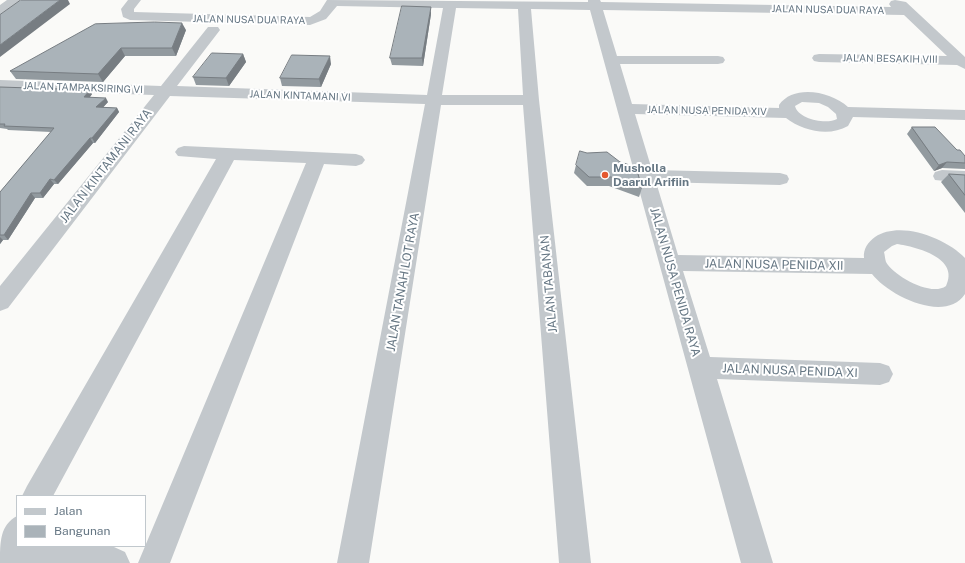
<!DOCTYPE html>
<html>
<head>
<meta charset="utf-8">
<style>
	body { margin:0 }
	#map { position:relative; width:965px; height:563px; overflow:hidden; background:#fafaf8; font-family:"Public Sans",sans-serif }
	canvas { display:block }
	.legend { position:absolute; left:16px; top:495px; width:130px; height:52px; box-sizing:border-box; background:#fff; border:1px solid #c1c8cd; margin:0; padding:5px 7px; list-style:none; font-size:12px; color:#657683 }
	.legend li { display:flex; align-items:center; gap:8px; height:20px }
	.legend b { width:20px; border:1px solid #c1c8cd }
</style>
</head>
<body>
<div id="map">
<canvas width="965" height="563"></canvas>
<ul class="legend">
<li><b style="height:5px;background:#c3c8cc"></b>Jalan</li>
<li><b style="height:11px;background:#aab3b9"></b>Bangunan</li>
</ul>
</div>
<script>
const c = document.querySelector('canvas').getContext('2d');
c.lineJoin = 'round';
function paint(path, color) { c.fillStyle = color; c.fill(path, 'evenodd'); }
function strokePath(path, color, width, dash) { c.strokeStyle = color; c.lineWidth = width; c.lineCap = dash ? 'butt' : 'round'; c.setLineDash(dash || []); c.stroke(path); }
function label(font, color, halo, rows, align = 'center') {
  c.font = font + ' "Public Sans",sans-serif'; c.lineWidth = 4; c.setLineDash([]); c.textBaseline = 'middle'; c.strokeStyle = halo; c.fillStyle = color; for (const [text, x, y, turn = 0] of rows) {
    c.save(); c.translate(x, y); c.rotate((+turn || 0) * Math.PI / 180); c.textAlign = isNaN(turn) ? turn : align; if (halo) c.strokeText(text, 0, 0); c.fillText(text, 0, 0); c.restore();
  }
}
const minor = new Path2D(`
	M 7,0 L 21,0 L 5,14 L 0,15 L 0,5 Z
	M 128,0 L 141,0 L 134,9 L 134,12 L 310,17 L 320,11 L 327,0 L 588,2 L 588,0 L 600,0 L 601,2 L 891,7 L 889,4 L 891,1 L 895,0 L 906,2 L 965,57 L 965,69 L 957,65 L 819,62 L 814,61 L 812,58 L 814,55 L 819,54 L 947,56 L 904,15 L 603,10 L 617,56 L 718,56 L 723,57 L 725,60 L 723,63 L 718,64 L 620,64 L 632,104 L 779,108 L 779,105 C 793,84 831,91 848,107 L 965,110 L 965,120 L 853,117 L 848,126 C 829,137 803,131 786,118 L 635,114 L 652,170 L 780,173 L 787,175 L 789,179 L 787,183 L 780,185 L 656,182 L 678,255 L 864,258 C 863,249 868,242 875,237 C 900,220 946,238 965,258 L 965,294 C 945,324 888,295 872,274 L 683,271 L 710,357 L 880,363 L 889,366 L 893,374 L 889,382 L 880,385 L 717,379 L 773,563 L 741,563 L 590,10 L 531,9 L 539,100 L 591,563 L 559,563 L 523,105 L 441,105 L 369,563 L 337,563 L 425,104 L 170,96 L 8,308 L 0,311 L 0,286 L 154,95 L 0,90 L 0,80 L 161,86 L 208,27 L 218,27 L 220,30 L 177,86 L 427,95 L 443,8 L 337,6 L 326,19 L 310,25 L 130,20 L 123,17 L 121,9 ZM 456,8 L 518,9 L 523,95 L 442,95 ZM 802,102 L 819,103 L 828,107 L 836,114 L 837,119 C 826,125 798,119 795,106 ZM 897,244 C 917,247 960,258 946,286 C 931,297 894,276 886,262 C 885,259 885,256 884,252 L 892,246 Z
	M 184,146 L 356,154 L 362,156 L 365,160 L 362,164 L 356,166 L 324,164 L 170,563 L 138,563 L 306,163 L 234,160 L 53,496 L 22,496 L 27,486 L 216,159 L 178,156 L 175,152 L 178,148 Z
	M 942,170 L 965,171 L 965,183 L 935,180 L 933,176 L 935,172 Z
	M 17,516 L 17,546 L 114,547 L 125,552 L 130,563 L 0,563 C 0,542 0,525 17,516 Z`);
const wall = new Path2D(`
	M 431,14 L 423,66 L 392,65 L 390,58 Z
	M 186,30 L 176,56 L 125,56 L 103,82 L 16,79 L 10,71 Z
	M 243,54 L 246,62 L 229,86 L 196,85 L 193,77 Z
	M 331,64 L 321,87 L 282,86 L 280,78 Z
	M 0,87 L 92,94 L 90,97 L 108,102 L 103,107 L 117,108 L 119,112 L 95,143 L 93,143 L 58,184 L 54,184 L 43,198 L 35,198 L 8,240 L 3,240 L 0,244 L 0,192 L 51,132 L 8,130 L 7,129 L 0,128 Z
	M 912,127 L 965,163 L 965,169 L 942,168 L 934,171 L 907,134 Z
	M 576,165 L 642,188 L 639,197 L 609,186 L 587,186 L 574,173 Z
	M 949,174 L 965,175 L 965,213 L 941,182 Z`);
const shadedWall = new Path2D(`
	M 60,0 L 68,0 L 70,4 L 0,57 L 0,45 Z
	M 431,7 L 431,14 L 423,66 L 422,58 Z
	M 182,23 L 186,30 L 176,56 L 172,48 Z
	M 121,48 L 125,56 L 103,82 L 98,74 Z
	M 243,54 L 246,62 L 229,86 L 226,78 Z
	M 330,56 L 331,64 L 321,87 L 319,79 Z
	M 90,90 L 92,94 L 87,101 L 84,97 Z
	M 106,98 L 108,102 L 99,112 L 96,107 Z
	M 117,108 L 119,112 L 95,143 L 92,138 Z
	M 90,138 L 93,143 L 58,184 L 54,180 Z
	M 947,162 L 942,168 L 934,171 L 939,165 Z
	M 50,179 L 54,184 L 43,198 L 40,193 Z
	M 31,193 L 35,198 L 8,240 L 4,235 Z
	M 0,237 L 3,240 L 0,244 Z`);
const building = new Path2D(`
	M 21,0 L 60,0 L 0,45 L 0,15 Z
	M 402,6 L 431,7 L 422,58 L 390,58 Z
	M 155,22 L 182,23 L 172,48 L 121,48 L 98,74 L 10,71 L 95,24 Z
	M 212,53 L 243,54 L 226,78 L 193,77 Z
	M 292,55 L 330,56 L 319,79 L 280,78 Z
	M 0,87 L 90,90 L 84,97 L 106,98 L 96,107 L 117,108 L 92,138 L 90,138 L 54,180 L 50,179 L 40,193 L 31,193 L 4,235 L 0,235 L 0,192 L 54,128 L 4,126 L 5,124 L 0,124 Z
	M 912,127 L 935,127 L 957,150 L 960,150 L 965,156 L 965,163 L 947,162 L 939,165 Z
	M 580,151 L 587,153 L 607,152 L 620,162 L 636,167 L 642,188 L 611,177 L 589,177 L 576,165 Z
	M 949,174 L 965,175 L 965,195 Z`);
const markers = [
	[605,175,4,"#e4572e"]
];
const farStreetnames = [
	["JALAN NUSA DUA RAYA",828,10,1],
	["JALAN NUSA DUA RAYA",249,20,1],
	["JALAN BESAKIH VIII",890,59,1],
	["JALAN TAMPAKSIRING VI",83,88,2],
	["JALAN KINTAMANI VI",300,96,2],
	["JALAN NUSA PENIDA XIV",707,111,1]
];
const streetNames = [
	["JALAN KINTAMANI RAYA",106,166,-52],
	["JALAN NUSA PENIDA XII",774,265,1],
	["JALAN TANAH LOT RAYA",403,282,-80],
	["JALAN NUSA PENIDA RAYA",675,282,74],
	["JALAN TABANAN",549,284,-95],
	["JALAN NUSA PENIDA XI",790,371,2]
];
const poiNames = [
	["Musholla",613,168],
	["Daarul Arifiin",613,182]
];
paint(minor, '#c3c8cc');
paint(wall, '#929a9f');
paint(shadedWall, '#777d82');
paint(building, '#aab3b9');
strokePath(building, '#777d82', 1);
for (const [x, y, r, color] of markers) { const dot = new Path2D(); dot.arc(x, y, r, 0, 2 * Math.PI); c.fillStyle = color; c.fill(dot); strokePath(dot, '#fff', 1.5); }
label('10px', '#657683', '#fff', farStreetnames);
label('12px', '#657683', '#fff', streetNames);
label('bold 12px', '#657683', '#fff', poiNames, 'left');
</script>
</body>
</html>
